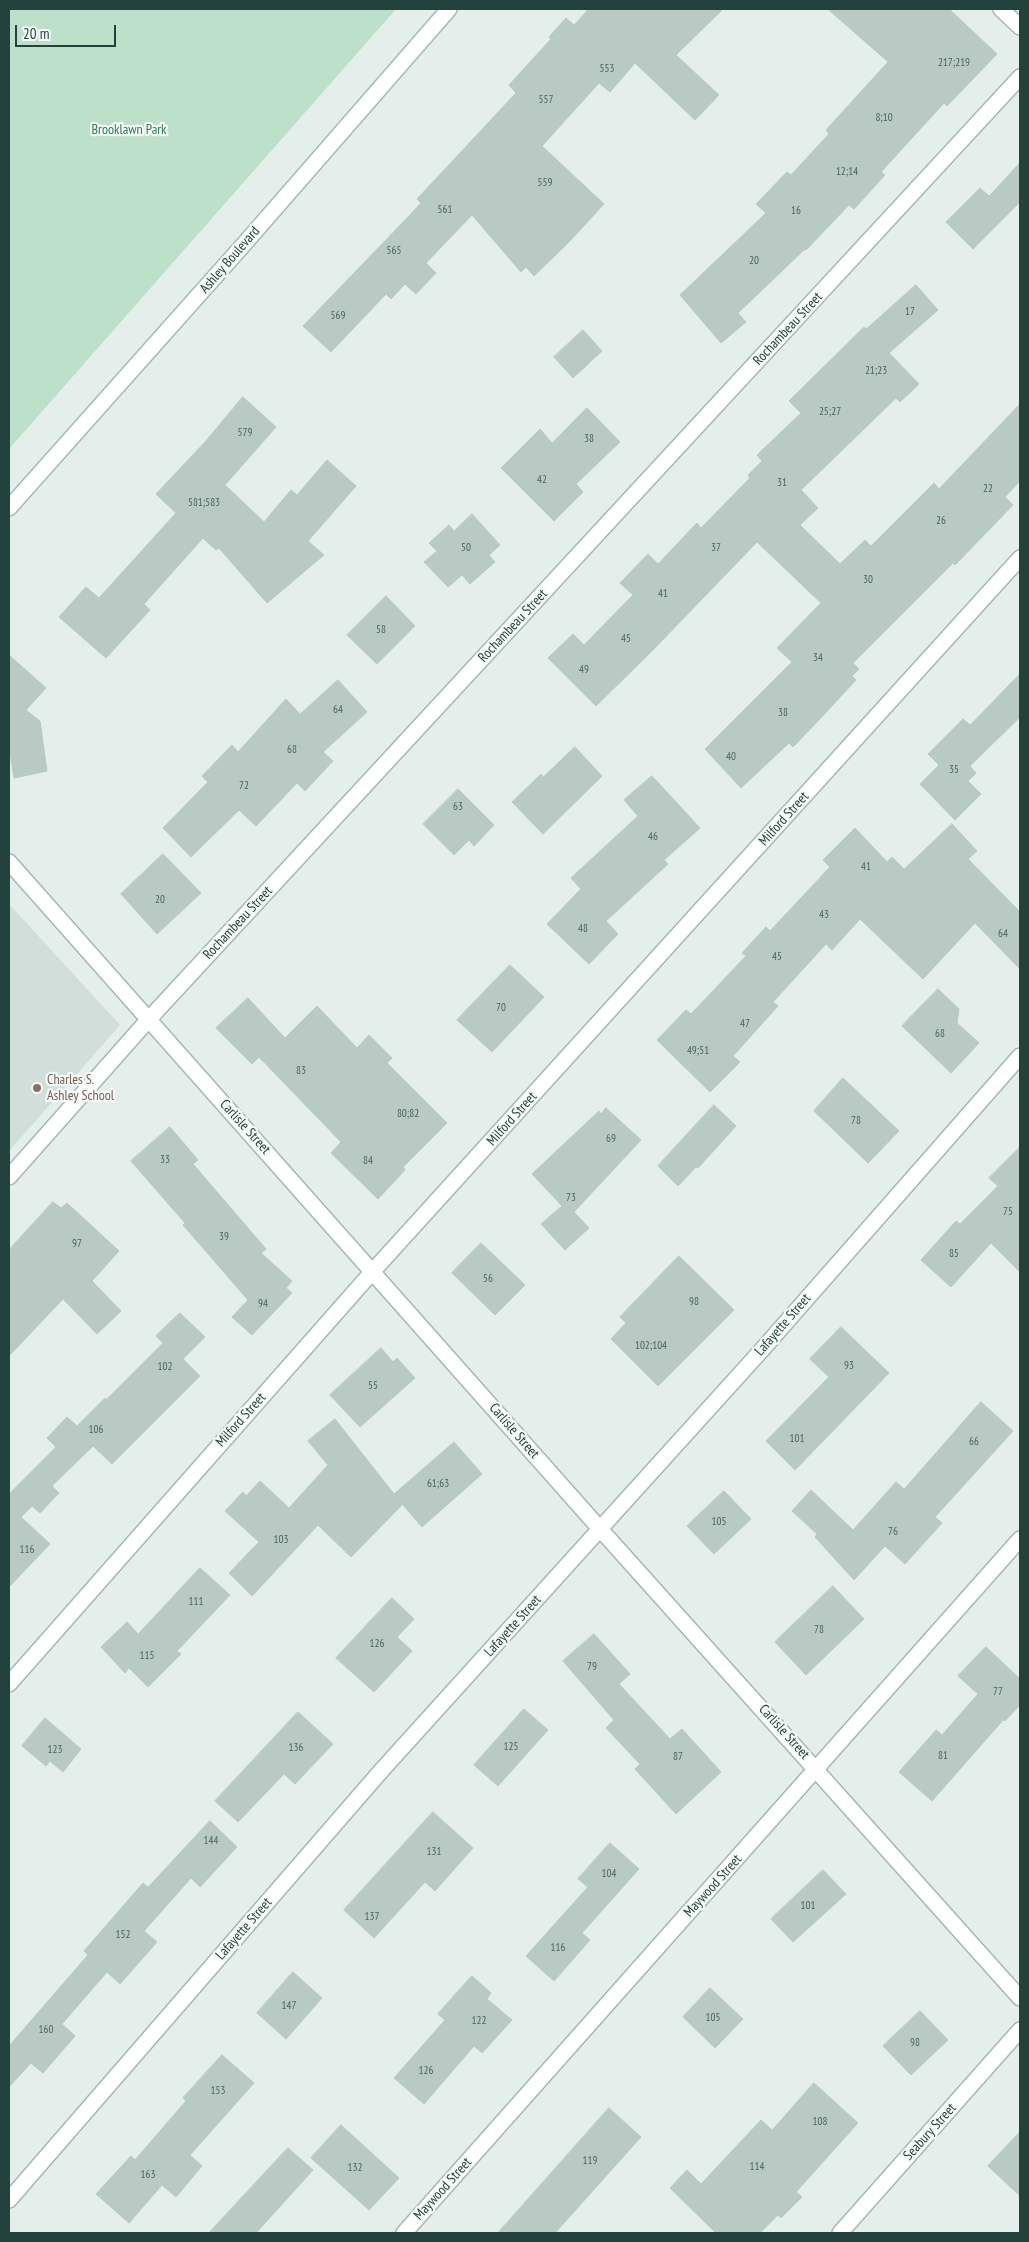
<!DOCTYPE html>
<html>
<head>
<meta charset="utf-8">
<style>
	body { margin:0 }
	#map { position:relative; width:1029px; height:2242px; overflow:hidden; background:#e4eeeb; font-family:"PT Sans Narrow",sans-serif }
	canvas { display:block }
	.frame { position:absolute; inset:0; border:10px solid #22423b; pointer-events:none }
	.scale { position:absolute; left:15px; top:25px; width:101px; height:22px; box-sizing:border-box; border:2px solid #22423b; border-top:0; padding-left:6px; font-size:15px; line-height:18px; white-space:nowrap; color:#22423b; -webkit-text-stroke:4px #f5faf8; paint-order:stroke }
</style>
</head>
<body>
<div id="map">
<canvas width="1029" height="2242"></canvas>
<div class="frame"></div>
<div class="scale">20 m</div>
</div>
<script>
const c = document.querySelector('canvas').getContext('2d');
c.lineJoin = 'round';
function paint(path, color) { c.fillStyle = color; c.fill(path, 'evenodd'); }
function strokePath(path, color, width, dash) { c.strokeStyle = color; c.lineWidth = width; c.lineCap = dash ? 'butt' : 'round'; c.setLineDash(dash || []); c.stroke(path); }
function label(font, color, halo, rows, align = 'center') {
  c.font = font + ' "PT Sans Narrow",sans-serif'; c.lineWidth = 4.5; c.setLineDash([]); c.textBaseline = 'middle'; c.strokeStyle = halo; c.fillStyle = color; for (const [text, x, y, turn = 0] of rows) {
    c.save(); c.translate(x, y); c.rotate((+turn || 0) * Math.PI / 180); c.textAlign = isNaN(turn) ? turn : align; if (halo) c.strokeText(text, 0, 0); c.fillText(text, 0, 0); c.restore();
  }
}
const built = new Path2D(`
	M 9,904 L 120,1025 L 9,1151 Z`);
const green = new Path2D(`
	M 9,9 L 396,9 L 9,449 Z`);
const building = new Path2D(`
	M 589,9 L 723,9 L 676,55 L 719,95 L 695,120 L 635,63 L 610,92 L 599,83 L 542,146 L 604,204 L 568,243 L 534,276 L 526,267 L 521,272 L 472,215 L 426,263 L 436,273 L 416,294 L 405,284 L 391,299 L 386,294 L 331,352 L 303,326 L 408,217 L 421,203 L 417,199 L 516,93 L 509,85 L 551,39 L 549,37 L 566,18 L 574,25 Z
	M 828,9 L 949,9 L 997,54 L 947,106 L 944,103 L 881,172 L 885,175 L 854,209 L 849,205 L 806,250 L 805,249 L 738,313 L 746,322 L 721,343 L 680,295 L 766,213 L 756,204 L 787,172 L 791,175 L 829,134 L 826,130 L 888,62 Z
	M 1020,163 L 1020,202 L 973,249 L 946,222 L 980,188 L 989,196 Z
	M 916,285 L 938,310 L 889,353 L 919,384 L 900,402 L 896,398 L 801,490 L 818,508 L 800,525 L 840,564 L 865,540 L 871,546 L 934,483 L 939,489 L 1020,404 L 1020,481 L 1005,497 L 1013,505 L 955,565 L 953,563 L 853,663 L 859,669 L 852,676 L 856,680 L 818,721 L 793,747 L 789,743 L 741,788 L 705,749 L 792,662 L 777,648 L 821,603 L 757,542 L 652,651 L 596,706 L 548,658 L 573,634 L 584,645 L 633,595 L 620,583 L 648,554 L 658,564 L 697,523 L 701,528 L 750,478 L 748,475 L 762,461 L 757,455 L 801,413 L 789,401 L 864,327 L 866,329 Z
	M 583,330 L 602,351 L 573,378 L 554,357 Z
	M 243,397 L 276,427 L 225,485 L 264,522 L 291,490 L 297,495 L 327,460 L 356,486 L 308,541 L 324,555 L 267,603 L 219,548 L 216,550 L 203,538 L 144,604 L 150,610 L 106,658 L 59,617 L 86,587 L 99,598 L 176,513 L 156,494 L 205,442 Z
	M 587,408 L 620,442 L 576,484 L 583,492 L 554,521 L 501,468 L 540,429 L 552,443 Z
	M 472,514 L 500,545 L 489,555 L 495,562 L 470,584 L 462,575 L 448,587 L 424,562 L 437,551 L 429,543 L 449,525 L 454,531 Z
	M 386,596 L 415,626 L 377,664 L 347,635 Z
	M 9,655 L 46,688 L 26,710 L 40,721 L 47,771 L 14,778 L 9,746 Z
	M 1020,674 L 1020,717 L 970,766 L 976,773 L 968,781 L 981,794 L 955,820 L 920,784 L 939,765 L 928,754 L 963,719 L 970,725 Z
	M 338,680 L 367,712 L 323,752 L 333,761 L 305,791 L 297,783 L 256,826 L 239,810 L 191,857 L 163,828 L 208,782 L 202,776 L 232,745 L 238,752 L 286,699 L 300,714 Z
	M 575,747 L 602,776 L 543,834 L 512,802 L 541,774 L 543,777 Z
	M 652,776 L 700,828 L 664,860 L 668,864 L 606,921 L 618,934 L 589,964 L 547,924 L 581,889 L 571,878 L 638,816 L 624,800 Z
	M 458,789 L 494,825 L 474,846 L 469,840 L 454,855 L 423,824 Z
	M 952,824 L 977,851 L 968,859 L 1020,912 L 1020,969 L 975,923 L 923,979 L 860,919 L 832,950 L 826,944 L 773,1002 L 778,1006 L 733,1056 L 740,1062 L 710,1092 L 657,1040 L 686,1010 L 691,1014 L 746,956 L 742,953 L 766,927 L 770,931 L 830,867 L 823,860 L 855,828 L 887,862 L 892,857 L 904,869 Z
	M 163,854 L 201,893 L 157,934 L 121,894 Z
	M 510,965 L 544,997 L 492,1052 L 457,1020 Z
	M 938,989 L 959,1009 L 957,1023 L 979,1043 L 951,1073 L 902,1026 Z
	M 248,998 L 285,1038 L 317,1006 L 357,1048 L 369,1035 L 392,1058 L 387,1063 L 447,1123 L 403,1167 L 405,1170 L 378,1199 L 331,1153 L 341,1142 L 259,1057 L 252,1064 L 216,1028 Z
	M 843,1078 L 899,1131 L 868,1163 L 814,1111 Z
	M 714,1105 L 736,1126 L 698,1168 L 696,1167 L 678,1186 L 658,1166 Z
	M 606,1108 L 641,1140 L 574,1212 L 589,1228 L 565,1250 L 541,1224 L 562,1206 L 532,1174 L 599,1111 L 601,1114 Z
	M 170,1127 L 198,1160 L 193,1164 L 266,1249 L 261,1253 L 292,1281 L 286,1288 L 292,1293 L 252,1335 L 232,1317 L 248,1300 L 183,1225 L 185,1223 L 131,1161 Z
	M 1020,1147 L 1020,1272 L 991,1243 L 951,1287 L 921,1260 L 956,1221 L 960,1224 L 998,1186 L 989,1178 Z
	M 53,1202 L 61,1208 L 67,1203 L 119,1251 L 92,1281 L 121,1311 L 97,1334 L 63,1299 L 9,1356 L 9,1250 Z
	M 481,1243 L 525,1285 L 495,1315 L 452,1273 Z
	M 679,1256 L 734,1310 L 658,1386 L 611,1339 L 626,1323 L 620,1317 Z
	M 180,1313 L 205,1337 L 183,1359 L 200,1376 L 112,1464 L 93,1446 L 52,1486 L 59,1493 L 40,1513 L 32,1506 L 21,1517 L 50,1544 L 9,1587 L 9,1494 L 56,1447 L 47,1438 L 67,1417 L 77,1426 L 105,1398 L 106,1400 L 163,1343 L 156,1336 Z
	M 841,1327 L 889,1373 L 795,1470 L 766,1441 L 829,1377 L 810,1359 Z
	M 381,1348 L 393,1362 L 397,1358 L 415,1378 L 360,1427 L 330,1395 Z
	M 981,1402 L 1013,1431 L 935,1517 L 942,1523 L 905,1564 L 885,1546 L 854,1580 L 815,1537 L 817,1534 L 792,1511 L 811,1490 L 853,1530 L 896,1482 L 904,1489 Z
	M 335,1419 L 394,1494 L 454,1442 L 482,1474 L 422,1527 L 397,1498 L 402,1505 L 351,1557 L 318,1525 L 252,1596 L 229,1573 L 259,1542 L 225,1511 L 243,1492 L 246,1496 L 260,1481 L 289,1508 L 328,1465 L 308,1441 Z
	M 724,1491 L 751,1519 L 714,1554 L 687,1526 Z
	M 200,1568 L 230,1595 L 177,1651 L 181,1654 L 148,1687 L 129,1668 L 125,1673 L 101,1647 L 127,1622 L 138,1634 Z
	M 833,1586 L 864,1619 L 806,1675 L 775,1642 Z
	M 392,1598 L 414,1619 L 397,1637 L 412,1651 L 374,1692 L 336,1658 Z
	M 594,1634 L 630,1674 L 619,1684 L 670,1739 L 682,1729 L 721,1772 L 676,1814 L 635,1769 L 640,1764 L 606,1728 L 614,1720 L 563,1661 Z
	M 986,1647 L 1020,1679 L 1020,1705 L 1005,1721 L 1004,1719 L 932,1801 L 899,1772 L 936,1730 L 942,1735 L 978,1694 L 958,1676 Z
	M 524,1709 L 548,1730 L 498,1786 L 474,1765 Z
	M 298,1712 L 333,1744 L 295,1784 L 284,1774 L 238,1822 L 215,1801 Z
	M 45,1718 L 81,1749 L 63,1772 L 50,1761 L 46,1766 L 22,1746 Z
	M 433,1812 L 473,1848 L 435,1891 L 425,1882 L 374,1938 L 344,1910 Z
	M 210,1821 L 237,1847 L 200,1887 L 191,1878 L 144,1931 L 157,1942 L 120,1984 L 107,1972 L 62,2024 L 75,2036 L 43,2073 L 31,2063 L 9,2087 L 9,2046 L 88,1955 L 84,1951 L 143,1883 L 148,1887 Z
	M 610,1843 L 639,1869 L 582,1933 L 590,1940 L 554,1981 L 526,1956 L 588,1887 L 578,1879 Z
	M 823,1870 L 846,1894 L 793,1942 L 771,1919 Z
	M 293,1972 L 322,1998 L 286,2039 L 257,2013 Z
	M 472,1976 L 491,1993 L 487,1999 L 512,2020 L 482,2053 L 474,2046 L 424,2104 L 394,2078 L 445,2020 L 438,2014 Z
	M 710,1988 L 743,2019 L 715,2048 L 683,2017 Z
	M 920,2011 L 948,2040 L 911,2075 L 883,2046 Z
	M 222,2055 L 254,2083 L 190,2155 L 202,2166 L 176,2197 L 162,2185 L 129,2223 L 96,2194 L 131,2156 L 135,2160 L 186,2101 L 183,2098 Z
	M 814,2083 L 858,2123 L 796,2192 L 802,2197 L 781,2218 L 778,2215 L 760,2233 L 716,2233 L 670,2188 L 687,2170 L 701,2184 L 761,2120 L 772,2130 Z
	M 609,2108 L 641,2137 L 555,2233 L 498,2233 Z
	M 341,2125 L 399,2178 L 369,2210 L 311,2158 Z
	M 1020,2132 L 1020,2196 L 988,2166 Z
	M 288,2148 L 313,2170 L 256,2233 L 209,2233 Z`);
const minor = new Path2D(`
	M 1001,9 L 1020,27
	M 9,862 L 601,1530 L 1020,1998
	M 9,1177 L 149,1019 L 1020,77
	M 9,1684 L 373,1271 L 1020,558
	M 9,2200 L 381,1771 L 760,1352 L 1020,1056
	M 404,2233 L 1020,1539
	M 840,2233 L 1020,2030`);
const secondary = new Path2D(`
	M 9,508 L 245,243 L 449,9`);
const markers = [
	[37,1088,5,"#8d6e63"]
];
const numberNames = [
	["217;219",954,63],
	["553",607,69],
	["557",546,100],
	["8;10",884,118],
	["12;14",847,172],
	["559",545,183],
	["561",445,210],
	["16",796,211],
	["565",394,251],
	["20",754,261],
	["17",910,312],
	["569",338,316],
	["21;23",876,371],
	["25;27",830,412],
	["579",245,433],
	["38",589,439],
	["42",542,480],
	["31",782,483],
	["22",988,489],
	["581;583",204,503],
	["26",941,521],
	["50",466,548],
	["37",716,548],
	["30",868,580],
	["41",663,594],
	["58",381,630],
	["45",626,639],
	["34",818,658],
	["49",584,670],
	["64",338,710],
	["38",783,713],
	["68",292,750],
	["40",731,757],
	["35",954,770],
	["72",244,786],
	["63",458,807],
	["46",653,837],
	["41",866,867],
	["20",160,900],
	["43",824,915],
	["48",583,929],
	["64",1003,934],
	["45",777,957],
	["70",501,1008],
	["47",745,1024],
	["68",940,1034],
	["49;51",698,1051],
	["83",301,1071],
	["80;82",408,1114],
	["78",856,1121],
	["69",611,1139],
	["33",165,1160],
	["84",368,1161],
	["73",571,1198],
	["75",1008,1212],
	["39",224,1237],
	["97",77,1244],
	["85",954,1254],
	["56",488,1279],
	["98",694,1302],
	["94",263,1304],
	["102;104",651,1346],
	["93",849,1366],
	["102",165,1367],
	["55",373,1386],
	["106",96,1430],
	["101",797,1439],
	["66",974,1442],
	["61;63",438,1484],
	["105",719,1522],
	["76",893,1532],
	["103",281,1540],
	["116",27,1550],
	["111",196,1602],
	["78",819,1630],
	["126",377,1644],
	["115",147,1656],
	["79",592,1667],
	["77",998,1692],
	["125",511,1747],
	["136",296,1748],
	["123",55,1750],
	["81",943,1756],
	["87",678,1757],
	["144",211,1841],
	["131",434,1852],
	["104",609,1874],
	["101",808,1906],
	["137",372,1917],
	["152",123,1935],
	["116",558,1948],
	["147",289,2006],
	["105",713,2018],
	["122",479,2021],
	["160",46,2030],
	["98",915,2043],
	["126",426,2071],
	["153",218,2091],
	["108",820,2122],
	["119",590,2161],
	["114",757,2167],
	["132",355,2168],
	["163",148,2175]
];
const parkNames = [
	["Brooklawn Park",129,130]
];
const streetNames = [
	["Ashley Boulevard",230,260,-49],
	["Rochambeau Street",788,329,-47],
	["Rochambeau Street",513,626,-47],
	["Milford Street",784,819,-48],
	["Rochambeau Street",238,923,-47],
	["Milford Street",512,1119,-48],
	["Carlisle Street",245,1127,48],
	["Lafayette Street",783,1325,-49],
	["Milford Street",241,1420,-48],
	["Carlisle Street",514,1431,49],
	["Lafayette Street",513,1626,-48],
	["Carlisle Street",784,1732,48],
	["Maywood Street",713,1886,-48],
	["Lafayette Street",244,1929,-49],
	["Seabury Street",930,2132,-48],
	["Maywood Street",443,2189,-48]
];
const educationNames = [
	["Charles S.",47,1080],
	["Ashley School",47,1096]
];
paint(built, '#d2deda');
paint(green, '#bce0c9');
paint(building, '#b9cac4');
strokePath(building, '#b6c9c2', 1);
strokePath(minor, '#a6b7b3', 18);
strokePath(secondary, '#a2bbb4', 18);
strokePath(minor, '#fff', 15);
strokePath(secondary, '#fff', 15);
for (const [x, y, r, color] of markers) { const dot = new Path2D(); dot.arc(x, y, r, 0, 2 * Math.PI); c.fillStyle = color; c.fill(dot); strokePath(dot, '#f5faf8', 2); }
label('11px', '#48645d', null, numberNames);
label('14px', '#2a7b4f', '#f5faf8', parkNames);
label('14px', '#22423b', '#f5faf8', streetNames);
label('14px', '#785e54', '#f5faf8', educationNames, 'left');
</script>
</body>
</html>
